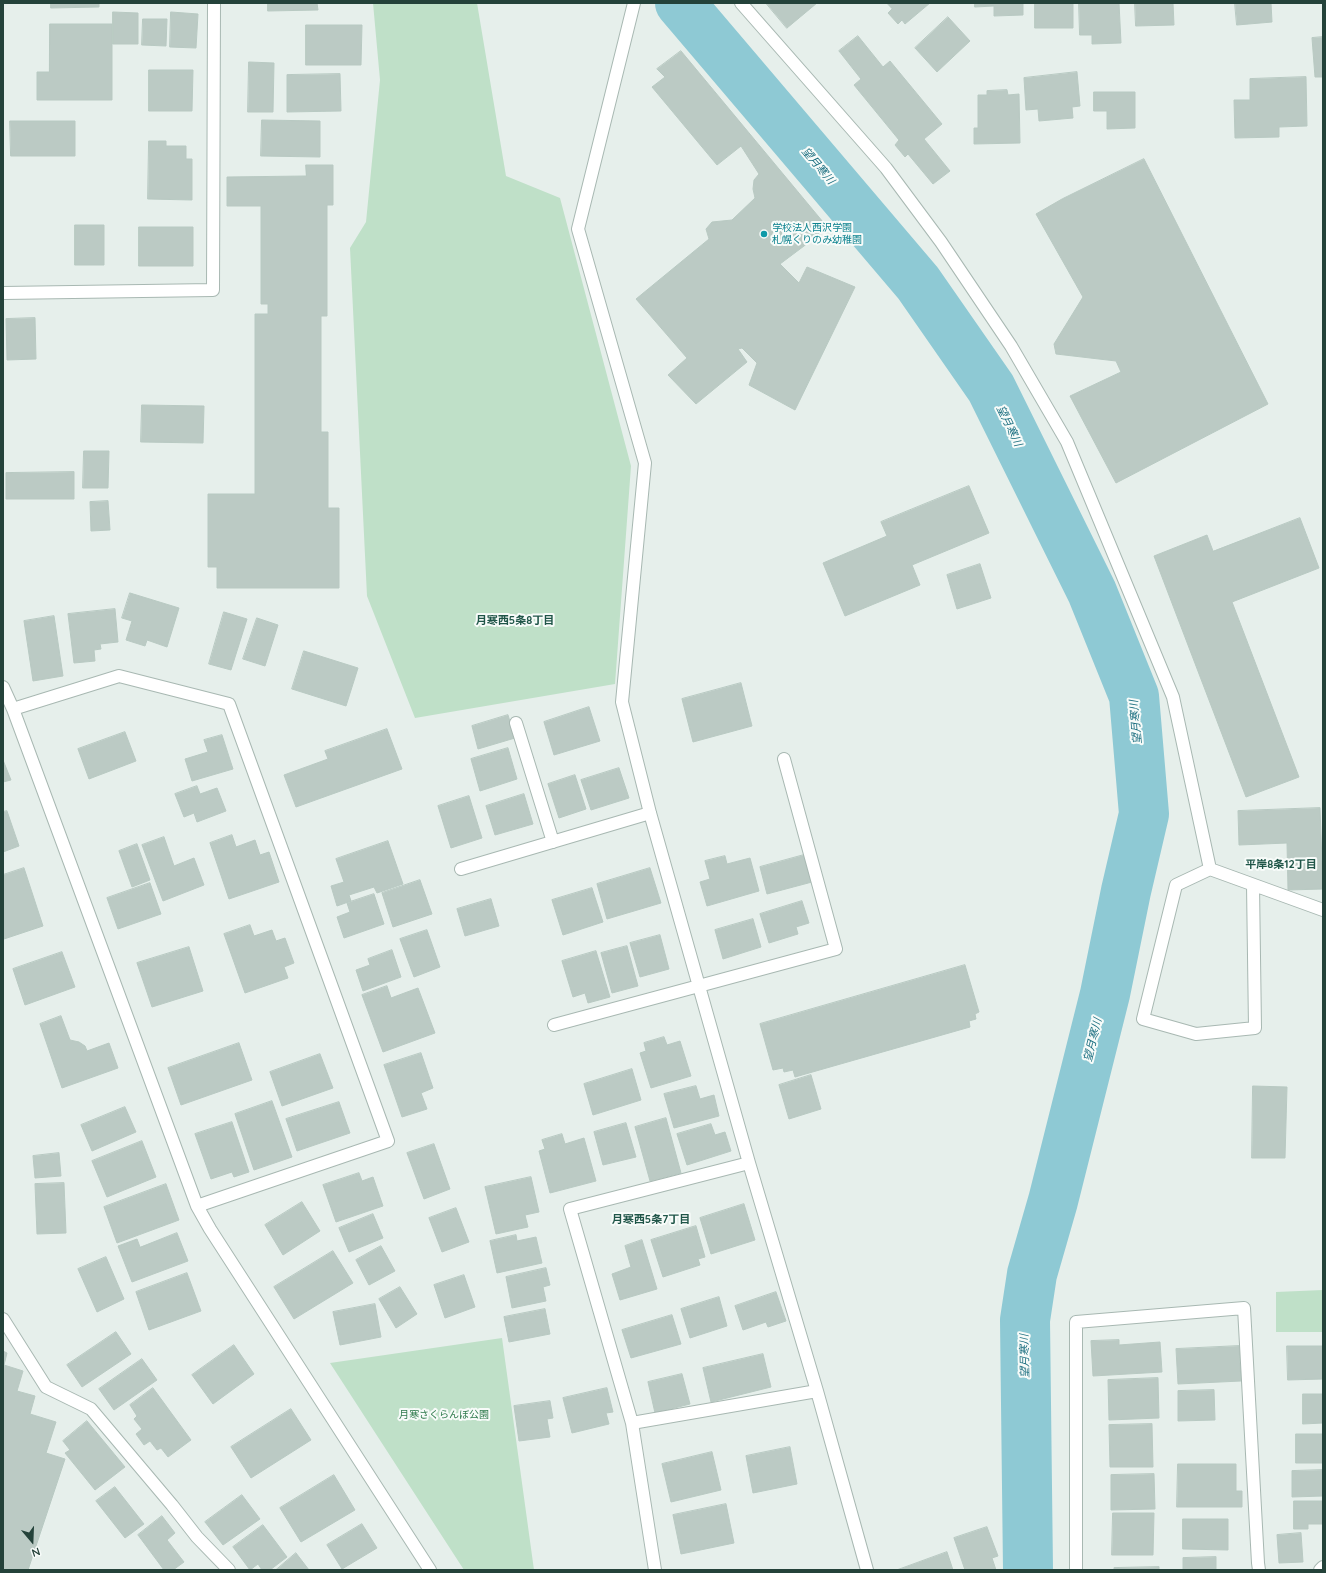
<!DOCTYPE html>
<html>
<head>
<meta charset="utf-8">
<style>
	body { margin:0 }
	#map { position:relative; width:1326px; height:1573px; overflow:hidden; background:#e6efeb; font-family:Quicksand,sans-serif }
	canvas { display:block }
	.frame { position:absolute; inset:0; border:4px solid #24423a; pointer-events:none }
	.north { position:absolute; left:12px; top:1521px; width:40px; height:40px; -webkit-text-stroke:3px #f7fbf9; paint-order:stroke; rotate:161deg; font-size:11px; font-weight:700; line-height:16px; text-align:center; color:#24423a }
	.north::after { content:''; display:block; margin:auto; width:14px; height:18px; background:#24423a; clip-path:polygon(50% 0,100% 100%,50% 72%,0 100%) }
</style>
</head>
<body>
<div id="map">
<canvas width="1326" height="1573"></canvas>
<div class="frame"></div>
<div class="north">N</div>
</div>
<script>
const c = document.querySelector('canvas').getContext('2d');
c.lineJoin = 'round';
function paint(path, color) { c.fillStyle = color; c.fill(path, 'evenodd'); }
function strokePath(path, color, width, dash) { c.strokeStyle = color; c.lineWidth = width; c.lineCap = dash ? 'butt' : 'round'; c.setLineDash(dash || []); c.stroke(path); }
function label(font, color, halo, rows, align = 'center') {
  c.font = font + ' Quicksand,"Noto Sans JP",sans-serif'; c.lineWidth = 4; c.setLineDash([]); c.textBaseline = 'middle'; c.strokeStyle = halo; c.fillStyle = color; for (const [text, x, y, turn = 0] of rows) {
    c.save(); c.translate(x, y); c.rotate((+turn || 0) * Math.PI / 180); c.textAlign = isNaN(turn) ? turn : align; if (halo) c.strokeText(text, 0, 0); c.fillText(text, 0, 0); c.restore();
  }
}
const green = new Path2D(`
	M 373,3 L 477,3 L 506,176 L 560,198 L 631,466 L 615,684 L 415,718 L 367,596 L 350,248 L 366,222 L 380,80 Z
	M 1323,1290 L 1323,1332 L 1276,1332 L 1276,1292 Z
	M 502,1338 L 534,1570 L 464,1570 L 330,1363 Z`);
const river = new Path2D(`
	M 680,3 L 918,283 L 991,388 L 1092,592 L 1134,696 L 1144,814 L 1126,891 L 1105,994 L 1053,1201 L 1032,1274 L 1025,1320 L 1028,1570`);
const building = new Path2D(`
	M 51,3 L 99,3 L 99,7 L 51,8 Z
	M 268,3 L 317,3 L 318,10 L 268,11 Z
	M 766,3 L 817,3 L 787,28 Z
	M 887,3 L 930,3 L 905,24 L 902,20 L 898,24 L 888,13 L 892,9 Z
	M 975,3 L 1023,3 L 1023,15 L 994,16 L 994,6 L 975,7 Z
	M 1035,3 L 1073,3 L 1073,28 L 1035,28 Z
	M 1079,3 L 1119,3 L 1121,43 L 1092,44 L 1092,35 L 1080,35 Z
	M 1135,3 L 1173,3 L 1174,25 L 1136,26 Z
	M 1235,3 L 1271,3 L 1272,22 L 1237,25 Z
	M 113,12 L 138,13 L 138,44 L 113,44 Z
	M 171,12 L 198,14 L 196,48 L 170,47 Z
	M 948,17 L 970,41 L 937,72 L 915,48 Z
	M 143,19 L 167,19 L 166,46 L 142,45 Z
	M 50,24 L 112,24 L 112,100 L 37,100 L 37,72 L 49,72 Z
	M 306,25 L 362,25 L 361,65 L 306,65 Z
	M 858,36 L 883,67 L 890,61 L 942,124 L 924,139 L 950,171 L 933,184 L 908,154 L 905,157 L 895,145 L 899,140 L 854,85 L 861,79 L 839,51 Z
	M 1323,37 L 1323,77 L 1315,77 L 1312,38 Z
	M 681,51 L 828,228 L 780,264 L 799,283 L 807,267 L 855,287 L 795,410 L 749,385 L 757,363 L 742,348 L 738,349 L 747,362 L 696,404 L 668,375 L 687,358 L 636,299 L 709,239 L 706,229 L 712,222 L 732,220 L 755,198 L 753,189 L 754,180 L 759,174 L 741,146 L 717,165 L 652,87 L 665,77 L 657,69 Z
	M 249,62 L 274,63 L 273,112 L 248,112 Z
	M 149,70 L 193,70 L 192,111 L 149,111 Z
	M 1077,72 L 1080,106 L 1072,107 L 1073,118 L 1039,121 L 1038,109 L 1026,110 L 1024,78 Z
	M 340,74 L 341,111 L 287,112 L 287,75 Z
	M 1306,77 L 1307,126 L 1279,127 L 1279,137 L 1235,138 L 1234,100 L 1250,100 L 1250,79 Z
	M 1007,90 L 1008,95 L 1019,94 L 1020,143 L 974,144 L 974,128 L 978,128 L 978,95 L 987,95 L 987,91 Z
	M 1094,92 L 1135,92 L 1135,128 L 1107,129 L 1107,111 L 1094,111 Z
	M 262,120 L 320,121 L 320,157 L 261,156 Z
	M 10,121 L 75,121 L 75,156 L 11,156 Z
	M 149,141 L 166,141 L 166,146 L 186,146 L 186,159 L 192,159 L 192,200 L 148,199 Z
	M 1144,159 L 1268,404 L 1116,483 L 1070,396 L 1121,372 L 1116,361 L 1056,354 L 1054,344 L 1083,297 L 1036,214 L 1062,199 Z
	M 306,165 L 333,165 L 333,205 L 327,205 L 327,316 L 321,316 L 321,432 L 328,432 L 328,508 L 339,508 L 339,588 L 217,588 L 217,567 L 208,567 L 208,494 L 255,494 L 255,314 L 268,314 L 268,304 L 261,304 L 261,206 L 227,206 L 227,177 L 306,176 Z
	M 75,225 L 104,225 L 104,265 L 75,265 Z
	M 139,227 L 193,227 L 193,266 L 139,266 Z
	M 35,318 L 36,359 L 7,360 L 6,319 Z
	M 142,405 L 204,406 L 203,443 L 141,442 Z
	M 84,451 L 109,451 L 108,488 L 83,488 Z
	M 74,472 L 74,499 L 6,499 L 6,473 Z
	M 969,486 L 989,533 L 912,565 L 920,585 L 845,616 L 823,563 L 887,536 L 881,522 Z
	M 108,501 L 110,530 L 91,531 L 90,502 Z
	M 1300,518 L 1319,568 L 1232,602 L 1299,777 L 1246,797 L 1154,556 L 1207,535 L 1213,551 Z
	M 980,564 L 991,598 L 957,609 L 947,575 Z
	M 130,593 L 179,608 L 167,647 L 147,640 L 145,646 L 126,640 L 132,621 L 122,618 Z
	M 115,609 L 118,642 L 100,644 L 101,649 L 94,650 L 95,661 L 74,663 L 68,614 Z
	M 224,612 L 247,619 L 231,670 L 209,664 Z
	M 54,616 L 63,676 L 33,681 L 24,621 Z
	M 257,618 L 278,625 L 265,666 L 243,659 Z
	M 304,651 L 358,668 L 346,706 L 292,689 Z
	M 741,683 L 752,726 L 693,742 L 682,699 Z
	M 589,707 L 600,741 L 554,755 L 544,722 Z
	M 508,715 L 515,738 L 478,749 L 472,726 Z
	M 387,729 L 402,769 L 296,807 L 284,775 L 328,759 L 325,751 Z
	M 125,732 L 136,761 L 89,779 L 78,749 Z
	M 222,735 L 233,769 L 192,781 L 185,759 L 208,752 L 204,740 Z
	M 508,748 L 517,779 L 480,791 L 471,759 Z
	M 3,760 L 11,780 L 3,782 Z
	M 619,768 L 629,798 L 591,810 L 581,780 Z
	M 575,775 L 586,809 L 559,818 L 548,784 Z
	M 197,786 L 200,794 L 217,788 L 226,811 L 197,822 L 194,813 L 184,817 L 175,794 Z
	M 524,794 L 533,824 L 495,835 L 486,806 Z
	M 469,796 L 482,838 L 451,848 L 438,806 Z
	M 1320,808 L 1323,889 L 1288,890 L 1287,843 L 1239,845 L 1238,811 Z
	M 7,811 L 19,846 L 3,852 L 3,812 Z
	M 232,835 L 236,847 L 255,840 L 260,855 L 269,852 L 279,882 L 229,899 L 210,843 Z
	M 164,837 L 174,866 L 194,858 L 204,885 L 163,901 L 142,845 Z
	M 388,841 L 403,884 L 377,893 L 374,887 L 349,895 L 351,901 L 337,906 L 331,886 L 344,882 L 336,859 Z
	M 137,844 L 150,880 L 132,887 L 119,851 Z
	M 804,855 L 812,882 L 767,894 L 760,867 Z
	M 725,856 L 727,864 L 750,858 L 759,891 L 707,906 L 700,882 L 710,879 L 705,861 Z
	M 24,868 L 43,926 L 4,939 L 3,875 Z
	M 650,868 L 661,903 L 607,919 L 597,884 Z
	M 420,880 L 432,914 L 393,927 L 382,893 Z
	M 150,883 L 161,914 L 118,929 L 107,898 Z
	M 592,888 L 603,922 L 563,935 L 552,900 Z
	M 374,894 L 384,924 L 344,938 L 337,917 L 350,912 L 347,903 Z
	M 491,899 L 499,926 L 465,936 L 457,909 Z
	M 802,901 L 809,923 L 796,927 L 798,934 L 769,943 L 760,914 Z
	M 753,919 L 761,947 L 723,959 L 715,930 Z
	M 250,925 L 254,936 L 272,930 L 276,941 L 285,938 L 294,963 L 284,967 L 288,978 L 245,993 L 224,934 Z
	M 427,930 L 440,967 L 414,977 L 400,939 Z
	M 660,935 L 669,969 L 640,977 L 630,943 Z
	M 627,946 L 638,986 L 612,993 L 601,953 Z
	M 189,947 L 203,991 L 152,1007 L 137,963 Z
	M 392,950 L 401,977 L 363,991 L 356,970 L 370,965 L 368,959 Z
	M 596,951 L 610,997 L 588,1003 L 585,993 L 573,997 L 562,961 Z
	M 62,952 L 75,987 L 25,1005 L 13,969 Z
	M 965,965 L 979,1012 L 975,1014 L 976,1019 L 969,1021 L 970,1027 L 795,1077 L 793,1070 L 784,1072 L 783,1068 L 773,1070 L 760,1024 Z
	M 387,986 L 391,998 L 418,988 L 435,1033 L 383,1052 L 362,995 Z
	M 61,1016 L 70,1040 L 79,1042 L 85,1046 L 87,1051 L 109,1043 L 118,1068 L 62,1088 L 40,1024 Z
	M 664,1037 L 667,1045 L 680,1041 L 691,1076 L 651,1088 L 640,1053 L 646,1051 L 644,1043 Z
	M 239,1043 L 252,1080 L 181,1105 L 168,1068 Z
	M 421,1053 L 433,1088 L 421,1093 L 427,1109 L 402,1117 L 384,1065 Z
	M 320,1054 L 333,1088 L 282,1106 L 270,1072 Z
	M 632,1069 L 641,1100 L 593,1115 L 584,1084 Z
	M 811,1075 L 821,1109 L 789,1119 L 779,1085 Z
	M 696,1086 L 700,1099 L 714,1095 L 719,1116 L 674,1128 L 664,1094 Z
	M 1253,1086 L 1287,1087 L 1285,1158 L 1252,1158 Z
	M 272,1101 L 292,1157 L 254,1170 L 235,1114 Z
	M 339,1102 L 350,1133 L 297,1151 L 286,1119 Z
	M 125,1107 L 136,1132 L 92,1151 L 81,1125 Z
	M 666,1118 L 681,1173 L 650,1181 L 635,1127 Z
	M 232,1122 L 249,1172 L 234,1177 L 232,1172 L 211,1179 L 195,1134 Z
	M 626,1123 L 636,1157 L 603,1165 L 594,1132 Z
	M 711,1124 L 715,1135 L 725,1132 L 731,1151 L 687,1165 L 677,1134 Z
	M 562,1134 L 565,1144 L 584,1138 L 596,1181 L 550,1193 L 539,1151 L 545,1149 L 542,1140 Z
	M 142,1141 L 156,1177 L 107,1197 L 92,1161 Z
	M 434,1144 L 450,1189 L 424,1199 L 407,1153 Z
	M 59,1153 L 61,1176 L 35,1178 L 33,1156 Z
	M 359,1173 L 362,1181 L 373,1177 L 383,1206 L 336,1222 L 323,1185 Z
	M 531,1177 L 539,1212 L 525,1215 L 528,1227 L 496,1234 L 485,1187 Z
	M 64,1183 L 66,1233 L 37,1234 L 35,1184 Z
	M 166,1184 L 179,1220 L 117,1243 L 104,1207 Z
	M 302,1202 L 320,1231 L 283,1255 L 265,1225 Z
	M 744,1204 L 755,1240 L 711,1254 L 700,1218 Z
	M 456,1208 L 469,1242 L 442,1252 L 429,1218 Z
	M 373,1214 L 383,1238 L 349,1252 L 339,1228 Z
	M 696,1226 L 705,1257 L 698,1259 L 700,1265 L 663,1277 L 651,1240 Z
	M 177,1233 L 188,1261 L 132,1282 L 118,1246 L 137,1239 L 140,1247 Z
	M 516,1235 L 517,1241 L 536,1237 L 542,1263 L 497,1273 L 490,1241 Z
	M 642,1240 L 657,1289 L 620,1300 L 612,1274 L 631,1267 L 625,1246 Z
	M 381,1246 L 395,1271 L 369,1285 L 356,1260 Z
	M 333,1251 L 353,1283 L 294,1319 L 274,1287 Z
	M 106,1257 L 124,1299 L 97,1312 L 78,1269 Z
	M 546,1268 L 550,1285 L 543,1287 L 546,1301 L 512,1308 L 506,1277 Z
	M 187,1273 L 201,1311 L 149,1330 L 136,1292 Z
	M 464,1275 L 475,1307 L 445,1318 L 434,1285 Z
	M 400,1287 L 417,1314 L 396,1328 L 379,1299 Z
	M 776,1292 L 786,1321 L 768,1327 L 766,1322 L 743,1330 L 735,1306 Z
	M 719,1297 L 727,1326 L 690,1338 L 681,1309 Z
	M 375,1304 L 381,1337 L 340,1345 L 333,1312 Z
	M 545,1309 L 550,1334 L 509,1342 L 504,1317 Z
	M 672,1315 L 681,1344 L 631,1358 L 622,1330 Z
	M 116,1332 L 131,1354 L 82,1387 L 67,1365 Z
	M 1119,1340 L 1119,1345 L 1160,1342 L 1162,1372 L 1093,1376 L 1091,1341 Z
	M 234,1345 L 254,1374 L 213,1404 L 192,1375 Z
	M 1239,1346 L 1241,1381 L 1178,1384 L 1176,1349 Z
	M 1287,1346 L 1323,1346 L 1323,1379 L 1288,1380 Z
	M 3,1351 L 7,1353 L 4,1365 L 23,1371 L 17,1391 L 35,1396 L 30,1414 L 56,1422 L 46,1453 L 65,1459 L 28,1570 L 3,1570 Z
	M 763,1354 L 771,1387 L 711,1402 L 703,1368 Z
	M 142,1359 L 157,1380 L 114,1410 L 99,1389 Z
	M 682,1374 L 690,1404 L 655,1413 L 648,1382 Z
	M 1158,1378 L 1159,1418 L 1109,1420 L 1108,1380 Z
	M 153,1388 L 191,1440 L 168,1457 L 161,1448 L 157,1450 L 150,1441 L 144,1445 L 136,1434 L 142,1429 L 134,1419 L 137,1416 L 130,1405 Z
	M 607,1388 L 613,1412 L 606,1413 L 609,1424 L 572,1433 L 563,1398 Z
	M 1214,1390 L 1215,1420 L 1178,1421 L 1178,1391 Z
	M 1303,1394 L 1323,1394 L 1323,1423 L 1303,1424 Z
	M 550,1401 L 553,1418 L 547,1419 L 550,1437 L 519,1441 L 514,1406 Z
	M 291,1409 L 311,1440 L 251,1478 L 231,1447 Z
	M 87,1421 L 125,1467 L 95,1490 L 65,1453 L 70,1450 L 63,1441 Z
	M 1152,1424 L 1153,1467 L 1110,1467 L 1109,1425 Z
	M 1296,1434 L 1323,1434 L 1323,1463 L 1296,1463 Z
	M 790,1447 L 797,1484 L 753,1493 L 746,1456 Z
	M 712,1452 L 721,1490 L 671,1502 L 662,1464 Z
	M 1178,1464 L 1236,1464 L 1236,1491 L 1242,1491 L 1242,1507 L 1177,1507 Z
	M 1323,1470 L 1323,1496 L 1292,1497 L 1292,1471 Z
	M 1154,1474 L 1155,1509 L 1111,1510 L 1111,1475 Z
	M 334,1475 L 355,1510 L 301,1542 L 280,1508 Z
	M 115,1487 L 144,1524 L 125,1538 L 96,1501 Z
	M 242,1495 L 260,1519 L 223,1545 L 205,1522 Z
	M 1294,1501 L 1322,1501 L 1322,1524 L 1308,1524 L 1308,1529 L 1294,1529 Z
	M 726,1504 L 734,1543 L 681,1554 L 673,1515 Z
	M 1113,1513 L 1154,1513 L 1153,1555 L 1112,1555 Z
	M 162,1516 L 175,1533 L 167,1540 L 184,1562 L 173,1570 L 164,1570 L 138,1535 Z
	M 1183,1519 L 1228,1519 L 1228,1550 L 1183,1549 Z
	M 362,1524 L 377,1548 L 342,1569 L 327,1545 Z
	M 263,1525 L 287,1557 L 270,1570 L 262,1570 L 258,1564 L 250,1570 L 233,1547 Z
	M 987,1527 L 998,1556 L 992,1558 L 996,1570 L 965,1570 L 954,1538 Z
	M 1301,1533 L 1303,1562 L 1279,1563 L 1277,1535 Z
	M 947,1552 L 953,1570 L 897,1570 Z
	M 296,1553 L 309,1570 L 276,1570 Z
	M 1216,1557 L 1216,1570 L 1183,1570 L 1183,1558 Z
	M 1159,1567 L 1159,1570 L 1114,1570 L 1114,1568 Z`);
const minor = new Path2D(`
	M 634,3 L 578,229 L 645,463 L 622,702 L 650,813 L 749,1163 L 817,1391 L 867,1570
	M 741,3 L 886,168 L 941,242 L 1011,346 L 1067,442 L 1173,697 L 1210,869 L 1323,910
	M 3,293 L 213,290 L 214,3
	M 3,687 L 13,709 L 197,1206 L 210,1229 L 430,1570
	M 13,709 L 119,676 L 229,704 L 388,1141 L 197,1206
	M 516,723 L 553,842
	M 461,869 L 650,813
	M 1210,869 L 1176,885 L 1143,1019 L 1196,1034 L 1255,1028 L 1253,885
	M 554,1025 L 836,949 L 784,759
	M 3,1319 L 46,1387 L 91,1409 L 172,1505 L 197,1537 L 229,1570
	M 632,1423 L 817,1391
	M 655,1570 L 632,1423 L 570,1209 L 749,1163
	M 1076,1570 L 1076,1322 L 1244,1308 L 1258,1563 L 1259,1570
	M 1320,1570 L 1323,1567`);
const markers = [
	[764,234,4,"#0f9aa8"]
];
const cultureNames = [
	["学校法人西沢学園",772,228],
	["札幌くりのみ幼稚園",772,240]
];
const parkNames = [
	["月寒さくらんぼ公園",444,1415]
];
const waterNames = [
	["望月寒川",818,166,50],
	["望月寒川",1009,426,64],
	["望月寒川",1136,722,-95],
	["望月寒川",1093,1040,-76],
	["望月寒川",1025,1356,-91]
];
const neighbourhoodNames = [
	["月寒西5条8丁目",515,621],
	["平岸8条12丁目",1281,865],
	["月寒西5条7丁目",651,1220]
];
paint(green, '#bfe0c8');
strokePath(river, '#8ec9d4', 50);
paint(building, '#bbcac4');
strokePath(building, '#b8c9c2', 1);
strokePath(minor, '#a8b8b2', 14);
strokePath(minor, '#fff', 12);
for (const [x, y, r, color] of markers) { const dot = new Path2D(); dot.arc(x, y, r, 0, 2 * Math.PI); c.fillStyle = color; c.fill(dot); strokePath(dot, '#f7fbf9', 1.5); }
label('10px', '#0d838f', '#f7fbf9', cultureNames, 'left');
label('10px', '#2d7a4b', '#f7fbf9', parkNames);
label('italic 11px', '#1c6f80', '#f7fbf9', waterNames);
label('bold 11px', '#1f5548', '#f7fbf9', neighbourhoodNames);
</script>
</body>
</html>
